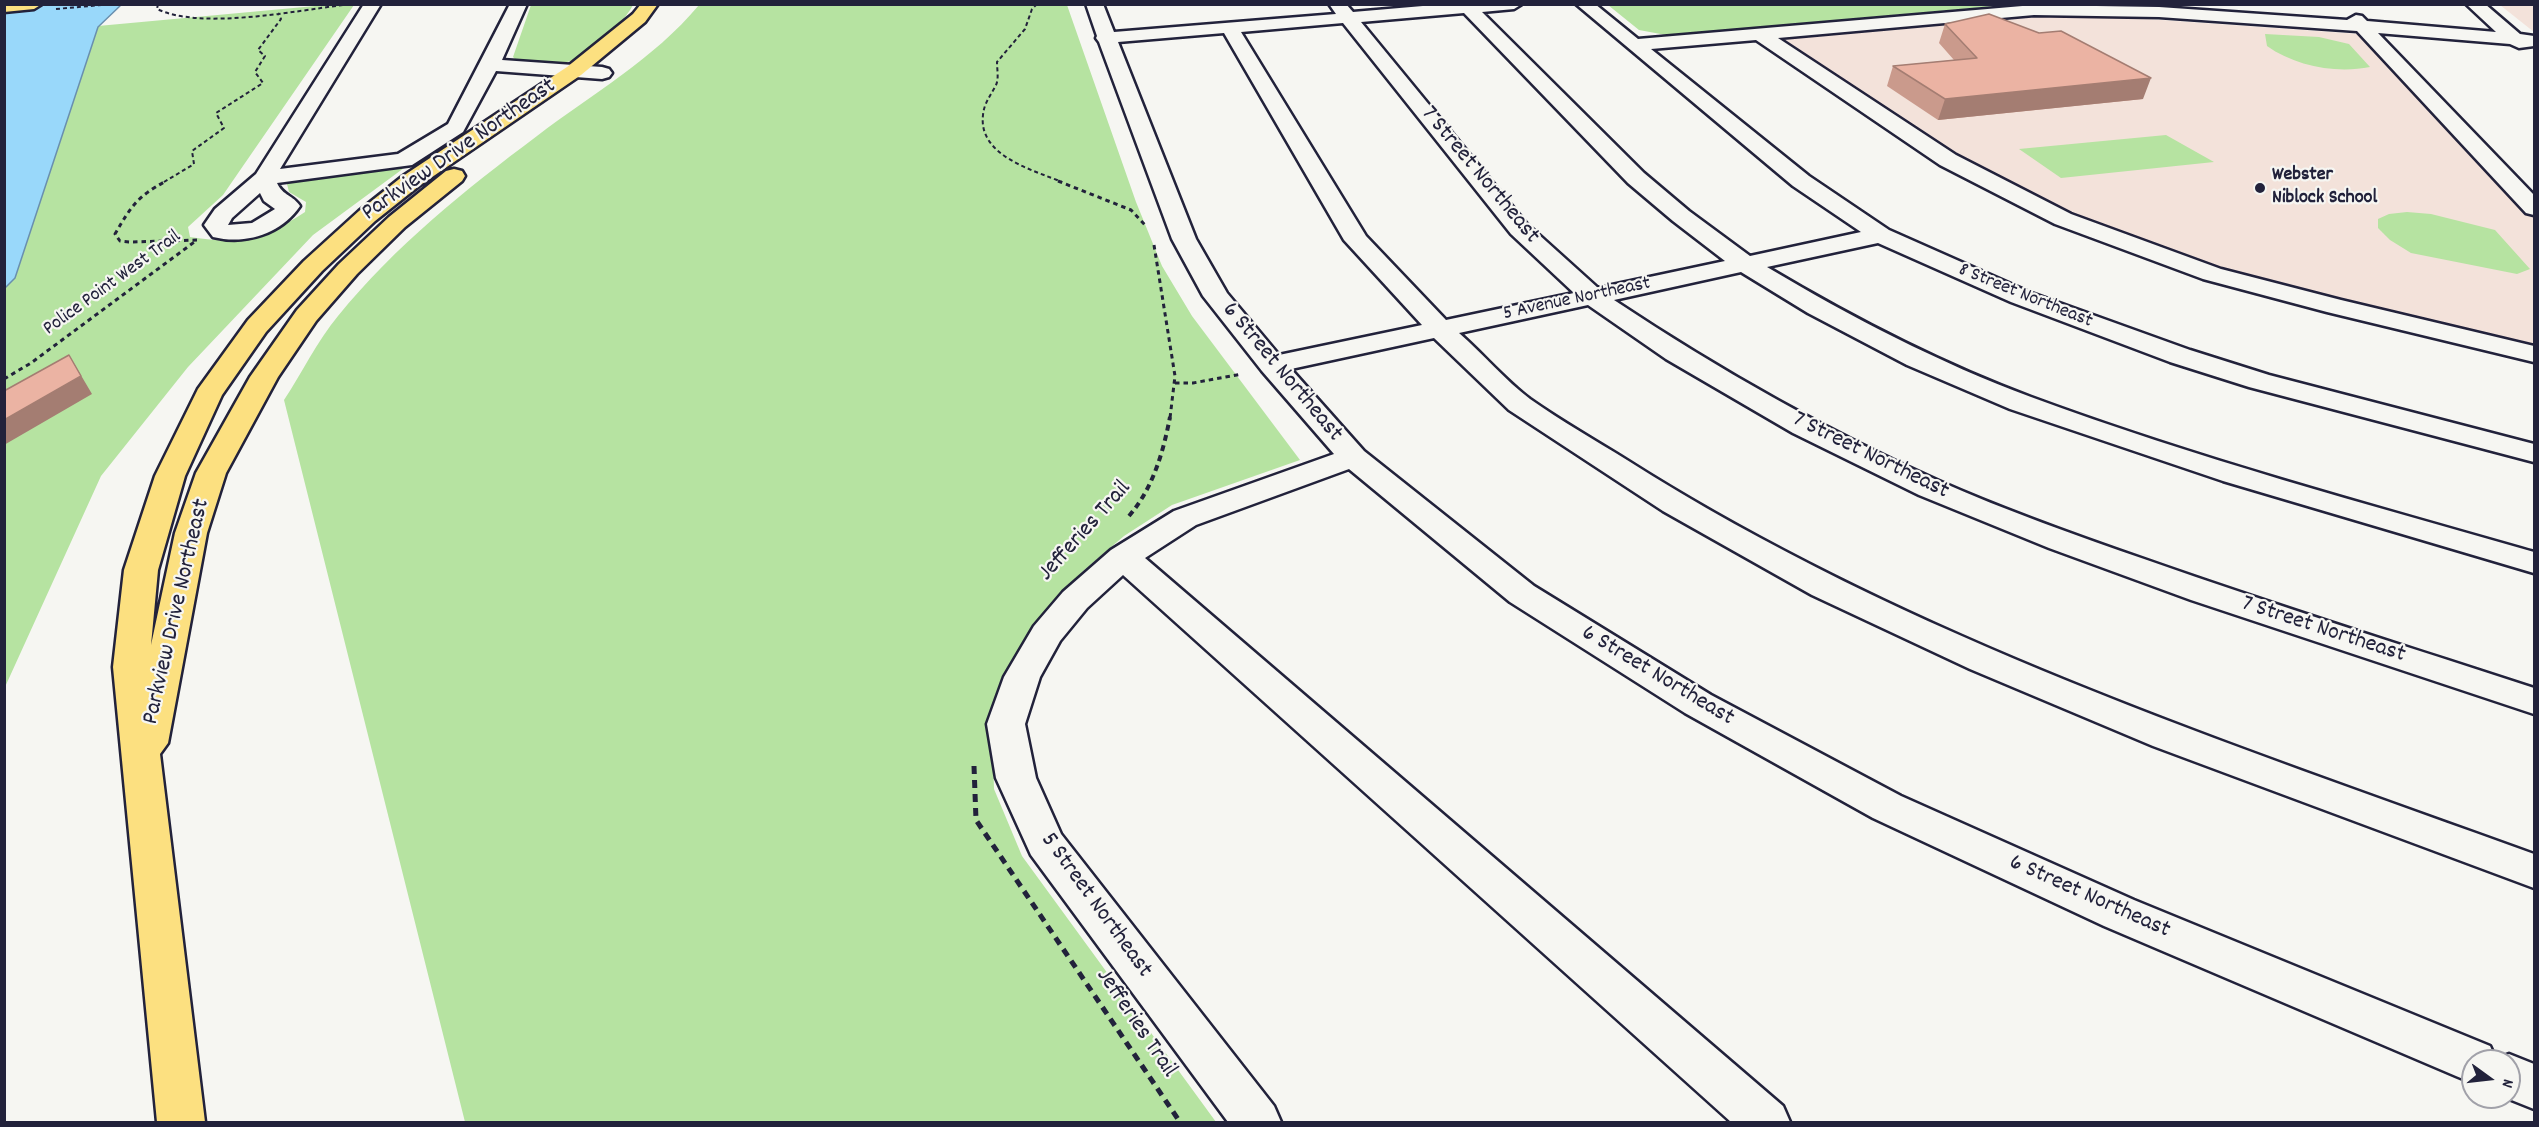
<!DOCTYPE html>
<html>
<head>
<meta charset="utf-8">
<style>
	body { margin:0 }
	#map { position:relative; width:2539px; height:1127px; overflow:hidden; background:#f6f6f2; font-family:Dekko,sans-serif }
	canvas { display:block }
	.frame { position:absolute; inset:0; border:6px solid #22223b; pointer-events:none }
	.north { position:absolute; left:2461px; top:1049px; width:60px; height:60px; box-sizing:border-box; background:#f6f6f2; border:2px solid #a1a1a9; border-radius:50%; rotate:105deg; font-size:16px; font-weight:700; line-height:24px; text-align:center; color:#22223b }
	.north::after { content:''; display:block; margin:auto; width:21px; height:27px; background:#22223b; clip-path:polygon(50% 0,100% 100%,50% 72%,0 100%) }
</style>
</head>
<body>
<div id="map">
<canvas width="2539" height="1127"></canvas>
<div class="frame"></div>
<div class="north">N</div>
</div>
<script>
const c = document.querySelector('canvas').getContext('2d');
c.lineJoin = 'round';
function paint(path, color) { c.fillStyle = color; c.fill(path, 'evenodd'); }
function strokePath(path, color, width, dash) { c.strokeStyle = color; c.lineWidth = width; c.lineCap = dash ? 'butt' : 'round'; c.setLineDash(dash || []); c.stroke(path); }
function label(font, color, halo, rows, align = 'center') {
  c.font = font + ' Dekko,sans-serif'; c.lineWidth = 4.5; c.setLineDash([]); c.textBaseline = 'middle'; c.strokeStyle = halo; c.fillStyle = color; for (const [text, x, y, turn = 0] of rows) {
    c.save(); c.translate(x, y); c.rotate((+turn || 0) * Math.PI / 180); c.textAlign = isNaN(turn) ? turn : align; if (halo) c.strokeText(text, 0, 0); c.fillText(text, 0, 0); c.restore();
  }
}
const built = new Path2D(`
	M 2500,5 L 2534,5 L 2534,32 Z
	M 2105,16 L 2360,34 L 2534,217 L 2534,347 L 2336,301 L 2211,267 L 2068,215 L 1959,160 L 1778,40 L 2040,17 Z`);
const green = new Path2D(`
	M 326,5 L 354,5 L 223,195 L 188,227 L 190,237 C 237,245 266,238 305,212 L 306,202 L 289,192 L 286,180 L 404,168 L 313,235 L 188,367 L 101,476 L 5,687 L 5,288 L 15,278 L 98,26 Z
	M 531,5 L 633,5 C 622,25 591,57 567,62 C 551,66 531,63 516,60 L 513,57 Z
	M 699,5 L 1067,5 L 1136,202 L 1162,266 L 1192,316 L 1300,460 L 1172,505 L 1124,536 L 1083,571 L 1047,615 L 992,728 L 994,789 L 1022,856 L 1216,1122 L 465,1122 L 284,400 C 302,373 317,341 338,316 C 395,246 465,190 537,136 C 593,93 653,60 699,5 Z
	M 1608,5 L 2009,5 L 1666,35 L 1639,30 Z
	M 2265,34 L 2319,37 L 2349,44 L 2370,67 C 2336,74 2295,66 2267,46 Z
	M 2166,135 L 2214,162 L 2061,178 L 2019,149 Z
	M 2407,212 L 2431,214 L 2495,230 L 2530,269 L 2517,274 L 2411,253 L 2390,240 L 2378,228 L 2378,219 L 2389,214 Z`);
const water = new Path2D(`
	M 5,5 L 121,5 L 98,27 L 15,278 L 5,288 Z`);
const pathFar3 = new Path2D(`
	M 158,4 L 157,9 C 201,30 294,11 343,5
	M 1037,4 L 1032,9 L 1025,29 L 997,62 C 997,69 999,79 996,85 C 991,95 984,103 983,115 C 978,156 1033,170 1062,182
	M 56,9 L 112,4
	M 164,182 L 194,164 L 192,151 L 224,128 L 216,113 L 263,83 L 255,72 L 265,56 L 258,50 L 281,19 L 278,13`);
const pathFar2 = new Path2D(`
	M 1058,181 L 1131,210 L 1146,226
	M 1154,245 L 1175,376 L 1170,418
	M 4,379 L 31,363 L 197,240 L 129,242 L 120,241 L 115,234 C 132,205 137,197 166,181
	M 1175,383 L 1193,383 L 1242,374`);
const pathFar1 = new Path2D(`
	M 1129,516 C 1153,488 1163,453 1170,417`);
const path = new Path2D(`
	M 974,766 L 976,820 L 1180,1122`);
const minor = new Path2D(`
	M 364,4 L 381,4 L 280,169 L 398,154 L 448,124 L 510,4 L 527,4 L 502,60 L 602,67 L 609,69 L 612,73 L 609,77 L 602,79 L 496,71 L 463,132 L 412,165 L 277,183 C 283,196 293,195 300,206 C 281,234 246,245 213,237 L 204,225 L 215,209 L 256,174 ZM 260,193 L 264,201 L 275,209 L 252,223 L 228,225 L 232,218 Z
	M 1086,4 L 1103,4 L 1114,32 L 1336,14 L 1329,4 L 1346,4 L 1353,12 L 1446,4 L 1522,4 L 1514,9 L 1482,12 L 1644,173 L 1689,211 L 1750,256 L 1861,232 L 1793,186 L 1576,4 L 1595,4 L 1638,39 L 2034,5 L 2159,7 L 2347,20 L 2356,15 L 2362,16 L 2367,21 L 2496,32 L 2466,4 L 2485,4 L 2520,34 L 2534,36 L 2534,46 L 2519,48 L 2510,44 L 2378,33 L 2534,195 L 2534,215 L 2526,213 L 2357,31 L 2159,17 L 2034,15 L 1778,38 L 1956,155 L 2071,214 L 2221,269 L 2341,300 L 2534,346 L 2534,362 L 2327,312 L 2203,279 L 2055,224 L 1940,165 L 1756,40 L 1651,49 L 1809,176 L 1889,230 L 2029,292 L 2190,350 L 2269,375 L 2534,444 L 2534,462 L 2249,387 L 2170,362 L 2011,302 L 1878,243 L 1767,267 C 1851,317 1939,363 2031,397 C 2196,458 2366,504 2534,552 L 2534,573 L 2223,481 L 2010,409 L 1907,365 L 1808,313 L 1741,272 L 1614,300 C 1718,369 1825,430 1939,481 C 2007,511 2077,536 2147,560 C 2275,605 2405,646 2534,688 L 2534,714 L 2191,600 L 2049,548 L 1919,495 L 1793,433 L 1666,359 L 1588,305 L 1459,333 C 1483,354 1505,380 1530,399 C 1561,421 1595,440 1627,460 C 1907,638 2225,742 2534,854 L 2534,888 L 2153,746 L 1970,669 L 1812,595 L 1663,511 L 1509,410 L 1434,338 L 1291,369 L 1364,451 L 1534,586 L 1711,695 L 1901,796 L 2134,900 L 2490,1046 L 2496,1059 L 2509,1054 L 2534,1064 L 2534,1109 L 2504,1097 L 2509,1097 L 2509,1061 L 2473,1061 L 2473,1083 L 2456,1076 L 2104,926 L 1873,818 L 1685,713 L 1510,602 L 1349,469 L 1196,525 L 1145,558 L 1783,1106 L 1790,1122 L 1731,1122 L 1123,575 L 1087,608 L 1060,641 L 1040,677 L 1025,724 L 1036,778 L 1061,834 L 1274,1106 L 1281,1122 L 1228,1122 L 1031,855 L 996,778 L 987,724 L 1004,677 L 1034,626 L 1063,592 L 1111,550 L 1174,511 L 1334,454 L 1262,371 L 1203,296 L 1172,239 L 1099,42 L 1096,38 L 1097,36 ZM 1464,13 L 1628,183 L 1673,221 L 1725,261 L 1598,288 L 1527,224 L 1361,22 ZM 1343,23 L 1511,234 L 1574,293 L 1446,320 L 1366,236 L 1241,32 ZM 1224,33 L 1344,240 L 1422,325 L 1279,355 L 1227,293 L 1196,239 L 1118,42 Z`);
const major = new Path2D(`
	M 4,4 L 42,4 L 34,9 L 4,12 Z
	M 641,4 L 658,4 L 645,22 L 581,75 L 419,186 L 375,221 L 322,271 L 266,332 L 222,395 L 185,476 L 158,570 L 151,645 L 175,533 L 196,473 L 250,377 L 297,310 L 339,264 L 389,217 L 446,171 L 454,169 L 462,171 L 465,176 L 462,181 L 405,227 L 357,274 L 316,321 L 278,377 L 226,473 L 207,533 L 168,743 L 160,754 L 205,1122 L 157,1122 L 113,667 L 124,570 L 155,476 L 198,389 L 248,320 L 304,261 L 359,211 L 403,176 L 567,67 L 633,14 Z`);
const wall = new Path2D(`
	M 1945,24 L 2143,99 L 1938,120 L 1887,86 L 1893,66 L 1954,60 L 1939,43 Z`);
const shadedWall = new Path2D(`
	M 2151,78 L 2143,99 L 1938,120 L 1945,99 Z
	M 69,355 L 92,394 L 4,445 L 4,420 Z`);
const building = new Path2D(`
	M 1989,14 L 2039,33 L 2061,31 L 2151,78 L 1945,99 L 1893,66 L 1977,58 L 1945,24 Z
	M 69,355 L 81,376 L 4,420 L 4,391 Z`);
const markers = [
	[2260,188,6,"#22223b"]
];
const farPoinames = [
	["Webster",2272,176],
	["Niblock School",2272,199]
];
const farStreetnames = [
	["Police Point West Trail",113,284,-36],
	["8 Street Northeast",2025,297,22],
	["5 Avenue Northeast",1577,300,-12]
];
const streetNames = [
	["Parkview Drive Northeast",460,151,-35],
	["7 Street Northeast",1479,176,50],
	["6 Street Northeast",1281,373,50],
	["7 Street Northeast",1870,457,26],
	["Jefferies Trail",1086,532,-48],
	["Parkview Drive Northeast",178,612,-77],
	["7 Street Northeast",2323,631,18],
	["6 Street Northeast",1657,677,31],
	["6 Street Northeast",2089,898,24],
	["5 Street Northeast",1095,906,54],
	["Jefferies Trail",1135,1024,56]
];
paint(built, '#f3e2da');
paint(green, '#b6e3a1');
paint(water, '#99d8fa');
strokePath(water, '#698fae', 1.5);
strokePath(minor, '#22223b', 5);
strokePath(major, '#22223b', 5);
strokePath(pathFar3, '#22223b', 2, [4, 3]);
strokePath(pathFar2, '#22223b', 3, [4.5, 4]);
strokePath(pathFar1, '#22223b', 4, [6, 4.5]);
strokePath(path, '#22223b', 5, [8, 6]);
paint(minor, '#f6f6f2');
paint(major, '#fce080');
paint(wall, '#ca9a8c');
paint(shadedWall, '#a47d72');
paint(building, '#ebb3a3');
strokePath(building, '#a47d72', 1.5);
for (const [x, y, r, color] of markers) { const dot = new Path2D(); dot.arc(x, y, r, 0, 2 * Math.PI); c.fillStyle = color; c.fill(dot); strokePath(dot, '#f6f6f2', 2); }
label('bold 20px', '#22223b', '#f6f6f2', farPoinames, 'left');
label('20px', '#22223b', '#f6f6f2', farStreetnames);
label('24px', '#22223b', '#f6f6f2', streetNames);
</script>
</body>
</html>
